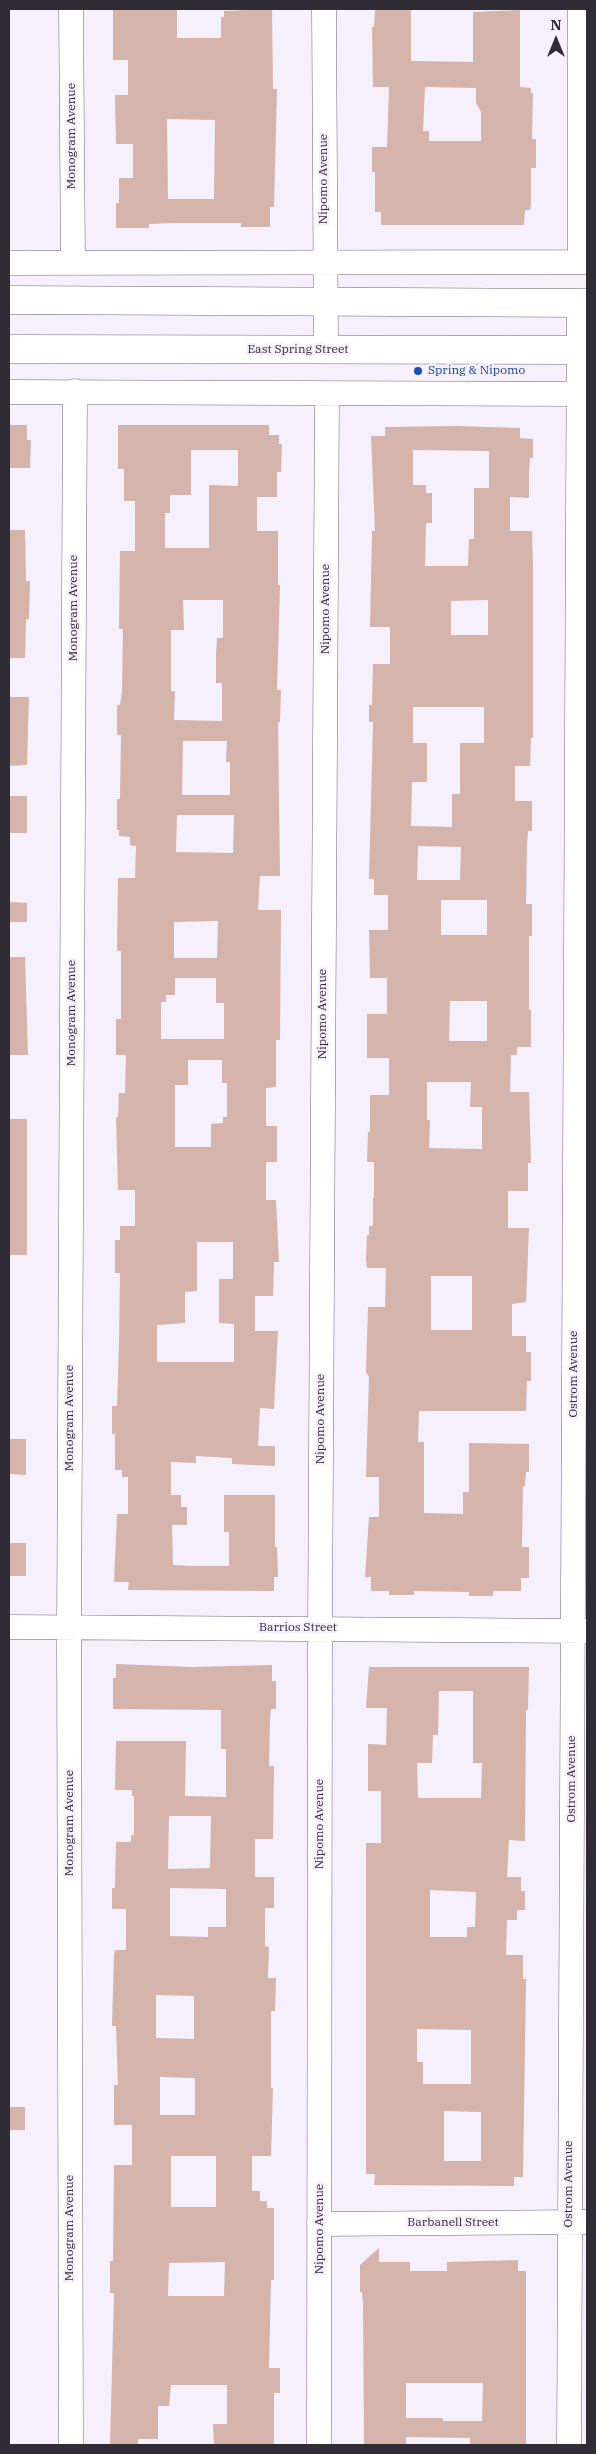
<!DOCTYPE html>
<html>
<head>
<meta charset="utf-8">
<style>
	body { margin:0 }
	#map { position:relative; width:596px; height:2454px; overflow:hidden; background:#f5f0fc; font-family:"IBM Plex Serif",serif }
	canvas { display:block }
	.frame { position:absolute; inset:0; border:10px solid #302c36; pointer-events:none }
	.north { position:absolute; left:531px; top:15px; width:50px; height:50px; -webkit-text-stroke:4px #f5f0fc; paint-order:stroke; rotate:0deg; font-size:14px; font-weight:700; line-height:20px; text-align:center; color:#302c36 }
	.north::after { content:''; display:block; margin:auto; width:18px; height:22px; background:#302c36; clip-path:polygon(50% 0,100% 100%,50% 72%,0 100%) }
</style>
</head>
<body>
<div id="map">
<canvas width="596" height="2454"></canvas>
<div class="frame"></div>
<div class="north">N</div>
</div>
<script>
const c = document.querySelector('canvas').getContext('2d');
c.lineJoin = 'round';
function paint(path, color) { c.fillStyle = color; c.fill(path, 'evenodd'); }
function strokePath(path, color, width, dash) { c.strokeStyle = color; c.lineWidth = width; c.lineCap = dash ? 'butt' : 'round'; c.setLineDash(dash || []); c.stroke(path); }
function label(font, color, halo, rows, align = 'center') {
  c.font = font + ' "IBM Plex Serif",serif'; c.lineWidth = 5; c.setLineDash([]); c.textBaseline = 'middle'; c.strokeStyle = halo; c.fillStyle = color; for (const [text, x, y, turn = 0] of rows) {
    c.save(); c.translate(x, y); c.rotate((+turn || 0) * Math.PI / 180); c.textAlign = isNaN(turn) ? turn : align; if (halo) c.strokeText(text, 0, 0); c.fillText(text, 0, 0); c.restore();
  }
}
const building = new Path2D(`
	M 113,9 L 177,10 L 177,38 L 221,38 L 221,17 L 224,17 L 224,11 L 272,9 L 273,89 L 277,89 L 274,207 L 270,207 L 270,227 L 241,227 L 241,223 L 172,223 L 149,224 L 149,228 L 116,228 L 116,203 L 119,203 L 119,178 L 133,178 L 133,144 L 116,144 L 115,95 L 128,95 L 128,60 L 113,60 ZM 167,119 L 215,120 L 214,199 L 168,199 Z
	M 375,9 L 411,9 L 411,61 L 473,62 L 473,12 L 520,10 L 520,87 L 531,88 L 531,93 L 533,93 L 532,139 L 536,139 L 536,168 L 531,168 L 531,205 L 530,210 L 525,210 L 524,225 L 381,225 L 381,212 L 375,212 L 375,172 L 372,172 L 372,147 L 387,147 L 389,87 L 373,87 L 372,27 L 374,27 ZM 425,87 L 476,88 L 476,103 L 481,112 L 481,141 L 429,141 L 429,131 L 423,131 Z
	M 9,425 L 27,425 L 27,440 L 31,440 L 30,468 L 9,468 Z
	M 118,425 L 269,425 L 269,435 L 279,435 L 279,444 L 282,444 L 281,472 L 277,472 L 277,497 L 257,497 L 257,531 L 278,531 L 278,585 L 280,585 L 277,690 L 281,690 L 280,722 L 278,722 L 280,876 L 260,876 L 258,910 L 281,910 L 280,1040 L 276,1040 L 276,1087 L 266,1088 L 266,1126 L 277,1126 L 277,1162 L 266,1162 L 266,1200 L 276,1200 L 279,1262 L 274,1262 L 273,1296 L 255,1296 L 255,1331 L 278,1331 L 274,1409 L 260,1408 L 258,1446 L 275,1446 L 275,1466 L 232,1464 L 232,1458 L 196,1456 L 196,1463 L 171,1462 L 171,1495 L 181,1495 L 181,1507 L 187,1507 L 187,1525 L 172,1525 L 173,1565 L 194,1566 L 229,1566 L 229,1532 L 224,1532 L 224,1495 L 275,1495 L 275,1547 L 277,1547 L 278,1577 L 274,1577 L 274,1591 L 128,1590 L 129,1582 L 114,1582 L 117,1514 L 128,1514 L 128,1477 L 122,1477 L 122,1470 L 115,1470 L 115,1434 L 112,1434 L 112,1406 L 117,1406 L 119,1343 L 120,1273 L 115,1273 L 115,1240 L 120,1240 L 120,1226 L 135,1226 L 135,1190 L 118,1190 L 116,1117 L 118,1117 L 119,1093 L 125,1093 L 126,1055 L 116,1055 L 116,1019 L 121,1019 L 121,951 L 117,951 L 118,878 L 135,878 L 136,846 L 130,845 L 130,837 L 119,836 L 119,830 L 117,830 L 117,799 L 120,799 L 121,735 L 117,735 L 117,705 L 120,705 L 122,691 L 123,629 L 119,629 L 120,551 L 135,551 L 135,501 L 124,501 L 124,469 L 118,469 ZM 191,450 L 238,450 L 238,486 L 209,485 L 209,548 L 165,548 L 165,513 L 170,513 L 170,495 L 191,495 ZM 183,600 L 223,600 L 223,638 L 217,638 L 216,656 L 216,683 L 222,683 L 222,721 L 174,720 L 175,691 L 171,691 L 171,630 L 184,630 ZM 183,741 L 227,741 L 226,762 L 230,762 L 230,795 L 182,795 ZM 177,815 L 234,815 L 233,853 L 176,852 ZM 218,921 L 217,958 L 174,958 L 174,922 ZM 175,978 L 216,978 L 216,1003 L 224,1003 L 224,1039 L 161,1039 L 161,1002 L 166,1002 L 166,995 L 175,995 ZM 188,1060 L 222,1060 L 222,1083 L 227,1083 L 227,1117 L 223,1117 L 223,1123 L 211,1124 L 211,1147 L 175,1147 L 175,1085 L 188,1085 ZM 197,1242 L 233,1242 L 233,1279 L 219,1279 L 219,1323 L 234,1324 L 234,1362 L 157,1362 L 157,1325 L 185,1323 L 185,1292 L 197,1291 Z
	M 457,426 L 520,428 L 520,438 L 533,439 L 533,458 L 530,458 L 529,472 L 529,498 L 510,497 L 510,531 L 532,531 L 533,565 L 533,738 L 531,738 L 530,766 L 515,766 L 515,801 L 532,801 L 532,831 L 528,831 L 527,845 L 526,904 L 532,904 L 532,936 L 529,936 L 529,1010 L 531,1010 L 531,1047 L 517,1047 L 517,1055 L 511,1055 L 510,1092 L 529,1092 L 531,1163 L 528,1163 L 528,1191 L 508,1191 L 508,1228 L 529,1228 L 526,1302 L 512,1304 L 512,1336 L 526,1336 L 526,1352 L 531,1352 L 531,1381 L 527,1381 L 526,1411 L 419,1411 L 418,1442 L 424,1442 L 424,1513 L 463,1514 L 463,1492 L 469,1492 L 469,1443 L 529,1444 L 529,1472 L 526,1472 L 525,1486 L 523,1486 L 522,1547 L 529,1547 L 529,1578 L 521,1578 L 521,1591 L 493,1591 L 493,1596 L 469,1596 L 469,1592 L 414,1591 L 414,1595 L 389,1595 L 389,1591 L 371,1591 L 371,1577 L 365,1577 L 369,1517 L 379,1517 L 379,1477 L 366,1477 L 369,1377 L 366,1372 L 368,1307 L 385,1307 L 386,1268 L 367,1268 L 366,1259 L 367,1235 L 369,1235 L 369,1226 L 373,1226 L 373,1198 L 374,1198 L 374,1162 L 367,1162 L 368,1132 L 370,1132 L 370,1095 L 389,1095 L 389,1058 L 367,1058 L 367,1014 L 387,1014 L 387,978 L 370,978 L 369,930 L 388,930 L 388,895 L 374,895 L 374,879 L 369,879 L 373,722 L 369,722 L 369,705 L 372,705 L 373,664 L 390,664 L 390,627 L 370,627 L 372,534 L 372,531 L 375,531 L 371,436 L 385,436 L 385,427 ZM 413,450 L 489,451 L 489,488 L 474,488 L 474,539 L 469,539 L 468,566 L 425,566 L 426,523 L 432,523 L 432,493 L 426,493 L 426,485 L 413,485 ZM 488,600 L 488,635 L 451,635 L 451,601 ZM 413,707 L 484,707 L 484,743 L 460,743 L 460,794 L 452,794 L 452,827 L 411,826 L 412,782 L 427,782 L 427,743 L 413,743 ZM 418,846 L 461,847 L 460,880 L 417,880 ZM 441,900 L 487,900 L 487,935 L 441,935 ZM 450,1001 L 487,1001 L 487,1041 L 449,1041 ZM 427,1082 L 471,1082 L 470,1107 L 482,1107 L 482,1149 L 429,1148 L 430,1120 L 427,1120 ZM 431,1276 L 472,1276 L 472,1330 L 431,1330 Z
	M 9,530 L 25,530 L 26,581 L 30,581 L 29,619 L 26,619 L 25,658 L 9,658 Z
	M 9,697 L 29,697 L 27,765 L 9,766 Z
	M 9,796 L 27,796 L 27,833 L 9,833 Z
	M 9,902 L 27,903 L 27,922 L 9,922 Z
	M 9,957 L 25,957 L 28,1055 L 9,1055 Z
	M 9,1119 L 27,1119 L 27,1255 L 9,1255 Z
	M 9,1439 L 26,1439 L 26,1475 L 9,1474 Z
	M 9,1543 L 26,1543 L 26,1576 L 9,1576 Z
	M 116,1664 L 192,1667 L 272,1665 L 272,1681 L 276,1681 L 276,1709 L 271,1709 L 270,1719 L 269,1766 L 274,1766 L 273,1839 L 255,1839 L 255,1877 L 274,1877 L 274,1908 L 265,1908 L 265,1946 L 269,1947 L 268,1978 L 276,1978 L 275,2011 L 271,2011 L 271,2088 L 273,2088 L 271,2156 L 252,2156 L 252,2191 L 260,2191 L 260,2201 L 267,2201 L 267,2208 L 274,2208 L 274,2280 L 271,2280 L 269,2368 L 280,2368 L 280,2393 L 274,2393 L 274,2444 L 268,2445 L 214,2445 L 213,2424 L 227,2424 L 227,2385 L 171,2385 L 169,2406 L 158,2406 L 158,2439 L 138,2439 L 138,2445 L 110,2445 L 114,2293 L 110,2293 L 110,2261 L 113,2261 L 114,2165 L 132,2165 L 132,2125 L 114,2125 L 114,2085 L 118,2085 L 116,2026 L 112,2026 L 114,1955 L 115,1950 L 126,1950 L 126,1909 L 112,1909 L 112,1888 L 115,1888 L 116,1842 L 131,1842 L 131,1835 L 134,1835 L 134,1796 L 132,1796 L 132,1790 L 115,1790 L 116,1741 L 186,1741 L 185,1796 L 226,1797 L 226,1749 L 221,1749 L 221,1710 L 113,1709 L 113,1678 L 116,1678 ZM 169,1816 L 211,1816 L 210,1868 L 168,1869 ZM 170,1888 L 226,1889 L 226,1927 L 208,1927 L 208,1937 L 170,1936 ZM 156,1995 L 194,1996 L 194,2039 L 156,2038 ZM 160,2077 L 195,2078 L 195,2115 L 160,2115 ZM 171,2156 L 216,2156 L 216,2207 L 171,2207 ZM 225,2262 L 224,2296 L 168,2296 L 169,2263 Z
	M 369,1667 L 529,1667 L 528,1710 L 526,1710 L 525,1841 L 509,1840 L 507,1877 L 521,1877 L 521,1891 L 525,1891 L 525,1910 L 517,1910 L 517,1920 L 507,1920 L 506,1955 L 523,1955 L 523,1979 L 526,1979 L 523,2177 L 514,2177 L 514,2186 L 374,2185 L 375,2174 L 366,2174 L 366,1843 L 381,1843 L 381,1791 L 368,1791 L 368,1744 L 386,1745 L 387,1708 L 366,1708 ZM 439,1691 L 473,1691 L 473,1763 L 482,1763 L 481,1798 L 418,1798 L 417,1763 L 432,1763 L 433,1735 L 438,1735 ZM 430,1890 L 476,1892 L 475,1927 L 467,1927 L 467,1937 L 430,1937 ZM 417,2029 L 471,2030 L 471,2084 L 423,2084 L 423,2062 L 417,2062 ZM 444,2111 L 481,2112 L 481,2161 L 444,2161 Z
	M 9,2107 L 25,2107 L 25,2130 L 9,2130 Z
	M 379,2248 L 379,2262 L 410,2262 L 410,2271 L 447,2271 L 447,2262 L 518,2260 L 518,2271 L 526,2271 L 526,2445 L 470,2445 L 470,2438 L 406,2437 L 406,2445 L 364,2445 L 363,2302 L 362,2292 L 360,2292 L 360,2265 ZM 406,2383 L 483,2383 L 482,2421 L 443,2421 L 443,2418 L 406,2418 Z`);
const minor = new Path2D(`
	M 71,9 L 73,263
	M 324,9 L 326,349
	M 580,262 L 580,9
	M 9,263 L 587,262
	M 9,392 L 587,394
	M 9,1627 L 587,1631
	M 319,2224 L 587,2222
	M 71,2445 L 69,1628 L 75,391
	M 319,2445 L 320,1628 L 327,394
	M 569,2445 L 579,303`);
const secondary = new Path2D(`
	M 9,300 L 587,303
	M 9,349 L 587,350`);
const markers = [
	[418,371,5,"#1a4fb4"]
];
const streetNames = [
	["Monogram Avenue",72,136,-90],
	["Nipomo Avenue",324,179,-90],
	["East Spring Street",298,350],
	["Monogram Avenue",74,608,-90],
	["Nipomo Avenue",326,609,-90],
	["Monogram Avenue",72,1013,-90],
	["Nipomo Avenue",323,1014,-90],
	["Ostrom Avenue",574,1374,-90],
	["Monogram Avenue",70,1418,-90],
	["Nipomo Avenue",321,1419,-90],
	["Barrios Street",298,1628],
	["Ostrom Avenue",572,1779,-90],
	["Monogram Avenue",70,1823,-90],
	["Nipomo Avenue",320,1824,-90],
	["Ostrom Avenue",569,2184,-90],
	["Barbanell Street",453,2223],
	["Monogram Avenue",70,2228,-90],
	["Nipomo Avenue",320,2229,-90]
];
const transitNames = [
	["Spring & Nipomo",428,371]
];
paint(building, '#d4b4ab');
strokePath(minor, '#6f657d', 25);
strokePath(secondary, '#6f657d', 29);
strokePath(minor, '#fff', 24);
strokePath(secondary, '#fff', 28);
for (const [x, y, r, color] of markers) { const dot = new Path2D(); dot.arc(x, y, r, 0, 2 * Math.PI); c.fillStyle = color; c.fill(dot); strokePath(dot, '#f5f0fc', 2); }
label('12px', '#302c36', '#f5f0fc', streetNames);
label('12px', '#164399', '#f5f0fc', transitNames, 'left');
</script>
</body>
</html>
